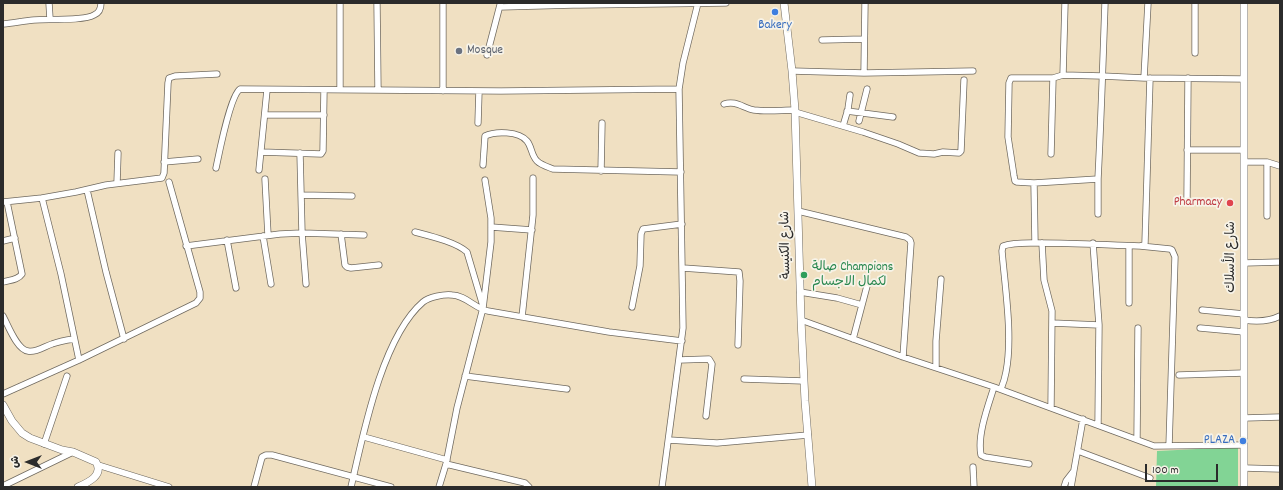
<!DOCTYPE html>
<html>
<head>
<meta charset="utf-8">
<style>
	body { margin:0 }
	#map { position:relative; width:1283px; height:490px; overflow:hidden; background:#f0e0c2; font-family:Dekko,"Playpen Sans Arabic",sans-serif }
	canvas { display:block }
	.frame { position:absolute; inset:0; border:4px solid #2b2b2b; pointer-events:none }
	.north { position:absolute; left:8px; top:442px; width:40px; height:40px; -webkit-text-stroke:3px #f7f3e8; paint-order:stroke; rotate:270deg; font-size:11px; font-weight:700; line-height:16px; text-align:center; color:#2b2b2b }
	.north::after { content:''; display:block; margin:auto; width:14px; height:18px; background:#2b2b2b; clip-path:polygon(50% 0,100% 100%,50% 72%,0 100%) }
	.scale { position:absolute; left:1145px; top:464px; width:73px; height:18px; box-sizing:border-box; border:2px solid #2b2b2b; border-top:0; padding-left:5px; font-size:12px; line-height:14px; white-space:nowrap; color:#2b2b2b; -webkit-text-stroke:3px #f7f3e8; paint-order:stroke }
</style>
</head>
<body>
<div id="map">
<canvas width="1283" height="490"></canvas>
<div class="frame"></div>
<div class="north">ش</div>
<div class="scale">100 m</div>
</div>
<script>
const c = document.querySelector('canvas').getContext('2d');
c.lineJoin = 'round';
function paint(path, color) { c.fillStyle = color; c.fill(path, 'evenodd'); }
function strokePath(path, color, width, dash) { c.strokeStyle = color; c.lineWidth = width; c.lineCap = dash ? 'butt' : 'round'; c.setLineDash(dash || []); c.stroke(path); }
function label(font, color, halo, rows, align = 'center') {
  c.font = font + ' Dekko,"Playpen Sans Arabic",sans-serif'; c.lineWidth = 3.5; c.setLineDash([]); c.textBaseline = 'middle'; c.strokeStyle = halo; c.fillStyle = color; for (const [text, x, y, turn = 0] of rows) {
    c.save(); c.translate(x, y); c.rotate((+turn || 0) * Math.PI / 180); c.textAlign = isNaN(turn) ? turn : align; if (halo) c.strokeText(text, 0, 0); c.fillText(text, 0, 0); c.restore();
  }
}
const green = new Path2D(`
	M 1238,447 L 1238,487 L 1156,487 L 1157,451 Z`);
const minor = new Path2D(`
	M 49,3 L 50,19
	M 377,3 L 378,90
	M 443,3 L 443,91
	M 570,3 L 573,5 L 580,5 L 726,3
	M 1105,3 C 1103,62 1101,120 1098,179 L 1034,183 L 1017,182 L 1015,181 L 1014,176 L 1008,137 L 1009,83 L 1011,78 L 1053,78 L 1063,75 L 1102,76 L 1144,78 L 1244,79
	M 500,7 L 573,5
	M 3,24 C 13,23 24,21 34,20 C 47,19 84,21 94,15 C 99,13 101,9 101,3
	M 822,40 L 864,39
	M 1195,53 L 1195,3
	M 487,55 L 500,5
	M 792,71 L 864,73 L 973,71
	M 864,73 L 865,3
	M 1063,75 L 1065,3
	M 1144,78 L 1148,3
	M 340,90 L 340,3
	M 724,104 C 736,100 743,108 754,110 C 767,112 782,110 795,110
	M 847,111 L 893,117
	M 795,112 L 863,132 L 898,144 L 919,153 L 934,154 L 943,152 L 959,153 L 961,151 L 964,80
	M 265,115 L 324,115
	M 859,121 L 867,89
	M 478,123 L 479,91
	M 843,126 L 848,109 L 850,95
	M 1187,150 L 1244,150
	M 261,152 L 321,154 L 323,151 L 324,90
	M 300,153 L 302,233 L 306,284
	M 1051,154 L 1053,78
	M 164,162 L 198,159
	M 1244,162 L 1267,162 L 1280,166
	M 483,165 L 485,136 C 495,131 519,131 527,141 C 532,147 531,155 537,161 C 541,165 548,167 553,169 L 681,172
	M 216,168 C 219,154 230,96 240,89 L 501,91 L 679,89
	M 259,170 L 267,90
	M 601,171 L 602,123
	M 265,179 L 268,235
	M 117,183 L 118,153
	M 1034,183 L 1035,243
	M 87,190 L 106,272 L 124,339
	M 301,195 L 352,196
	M 42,198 L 61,274 L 79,360
	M 1187,200 L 1188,78
	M 3,202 L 42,198 L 76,192 L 106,185 L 162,178 L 164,173 L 168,83 L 169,78 L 175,76 L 217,74
	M 798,211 L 906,237 L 910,240 L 911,243 L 903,357
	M 1098,214 L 1098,179
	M 1267,216 L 1267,162
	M 491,227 L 532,230
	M 415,232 C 430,236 456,242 467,252 L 483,306
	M 341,234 L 345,265 L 347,267 L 351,268 L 379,265
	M 263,236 L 271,284
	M 227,240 L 236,288
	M 3,241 L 15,238
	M 1042,243 L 1044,280 L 1052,311 L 1051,407
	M 1093,243 L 1099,325 L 1098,425
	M 186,246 L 280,234 L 302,233 L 364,235
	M 1129,246 L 1129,303
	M 1140,246 L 1170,249 L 1172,250 L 1175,257 L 1169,446
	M 1244,263 L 1280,262
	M 683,268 L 739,272 L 740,281 L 738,345
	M 3,282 C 10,280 18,280 22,274 L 7,202
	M 800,292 L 837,298 L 862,305
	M 632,307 L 640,266 L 641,234 L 643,229 L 682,224
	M 1202,310 L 1244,314
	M 3,316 C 8,325 17,350 28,351 C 36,353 45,346 52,344 C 60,341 67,340 74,339
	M 522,317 L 533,215 L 533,178
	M 801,320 L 903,357 L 994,387 L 1154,446 L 1244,445
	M 1244,320 C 1257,322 1268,322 1280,316
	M 1052,323 L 1099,325
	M 1200,328 L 1244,332
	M 853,339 L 867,286
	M 679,360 L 709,359 L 712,364 L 706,416
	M 936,367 L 936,341 L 941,279
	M 1179,375 L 1244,373
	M 465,376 L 567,389
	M 744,379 L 804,381
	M 994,387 C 988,406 977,435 981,455 L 985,457 L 1029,464
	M 1001,389 C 1003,384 1005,378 1006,372 C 1013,337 1005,287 1002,251 L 1003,246 C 1014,242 1028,243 1040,243 C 1074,243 1107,245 1140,246 L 1144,245 L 1145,243 L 1150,78
	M 3,394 L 79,360 L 196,303 L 200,298 L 200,292 L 169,182
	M 1244,418 L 1280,417
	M 364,437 L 447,460
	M 1137,439 L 1138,328
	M 669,440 L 717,443 L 808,435
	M 44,444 L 67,376
	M 1078,451 L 1150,478
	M 446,464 L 525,483 L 529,487
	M 98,465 L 169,487
	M 973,467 L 974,487
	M 1244,468 L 1280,469
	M 3,486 L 73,452
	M 254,487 L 262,457 L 266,455 L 272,455 L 391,487
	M 351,487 C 363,435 382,337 423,302 C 429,297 444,294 452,295 C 465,295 476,309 488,311 L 609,332 L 682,341
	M 439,487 L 446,464 L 457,408 L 483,308 L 491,242 L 491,218 L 485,180
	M 662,487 L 683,328 L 679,89 L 683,63 L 698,3
	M 1064,487 L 1066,481 L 1073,472
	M 1071,487 L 1083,419`);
const tertiary = new Path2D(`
	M 1244,3 L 1244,487
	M 3,405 L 12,421 L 22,433 L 30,438 L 62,450 L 73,452 L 96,462 C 104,475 89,482 78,487`);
const secondary = new Path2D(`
	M 784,3 L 792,71 L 795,110 L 801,320 L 805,401 L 812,487`);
const markers = [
	[775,12,4,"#3f7fe0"],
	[459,51,4,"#6b7280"],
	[1230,203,4,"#e0444e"],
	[804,275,4,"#2e9e5b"],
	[1243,441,4,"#3f7fe0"]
];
const shopNames = [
	["Bakery",775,26],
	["PLAZA",1235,441,"right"]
];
const worshipNames = [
	["Mosque",467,51]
];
const healthNames = [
	["Pharmacy",1222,203]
];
const streetNames = [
	["شارع الكنيسة",787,245,-91],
	["شارع الأسلاك",1232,257,-90]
];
const leisureNames = [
	["صالة Champions",812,268],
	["لكمال الاجسام",812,283]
];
paint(green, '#82d495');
strokePath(minor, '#706a60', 7);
strokePath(tertiary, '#706a60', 8);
strokePath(secondary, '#706a60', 8);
strokePath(minor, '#fff', 5.5);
strokePath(tertiary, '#fff', 7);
strokePath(secondary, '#fff', 7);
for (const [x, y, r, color] of markers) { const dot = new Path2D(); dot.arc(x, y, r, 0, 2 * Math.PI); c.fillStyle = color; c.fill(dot); strokePath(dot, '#f7f3e8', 1.5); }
label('13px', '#366cbe', '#f7f3e8', shopNames);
label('13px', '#5b616d', '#f7f3e8', worshipNames, 'left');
label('13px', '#be3a42', '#f7f3e8', healthNames, 'right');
label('13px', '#2b2b2b', '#f7f3e8', streetNames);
label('13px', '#27864d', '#f7f3e8', leisureNames, 'left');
</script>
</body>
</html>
